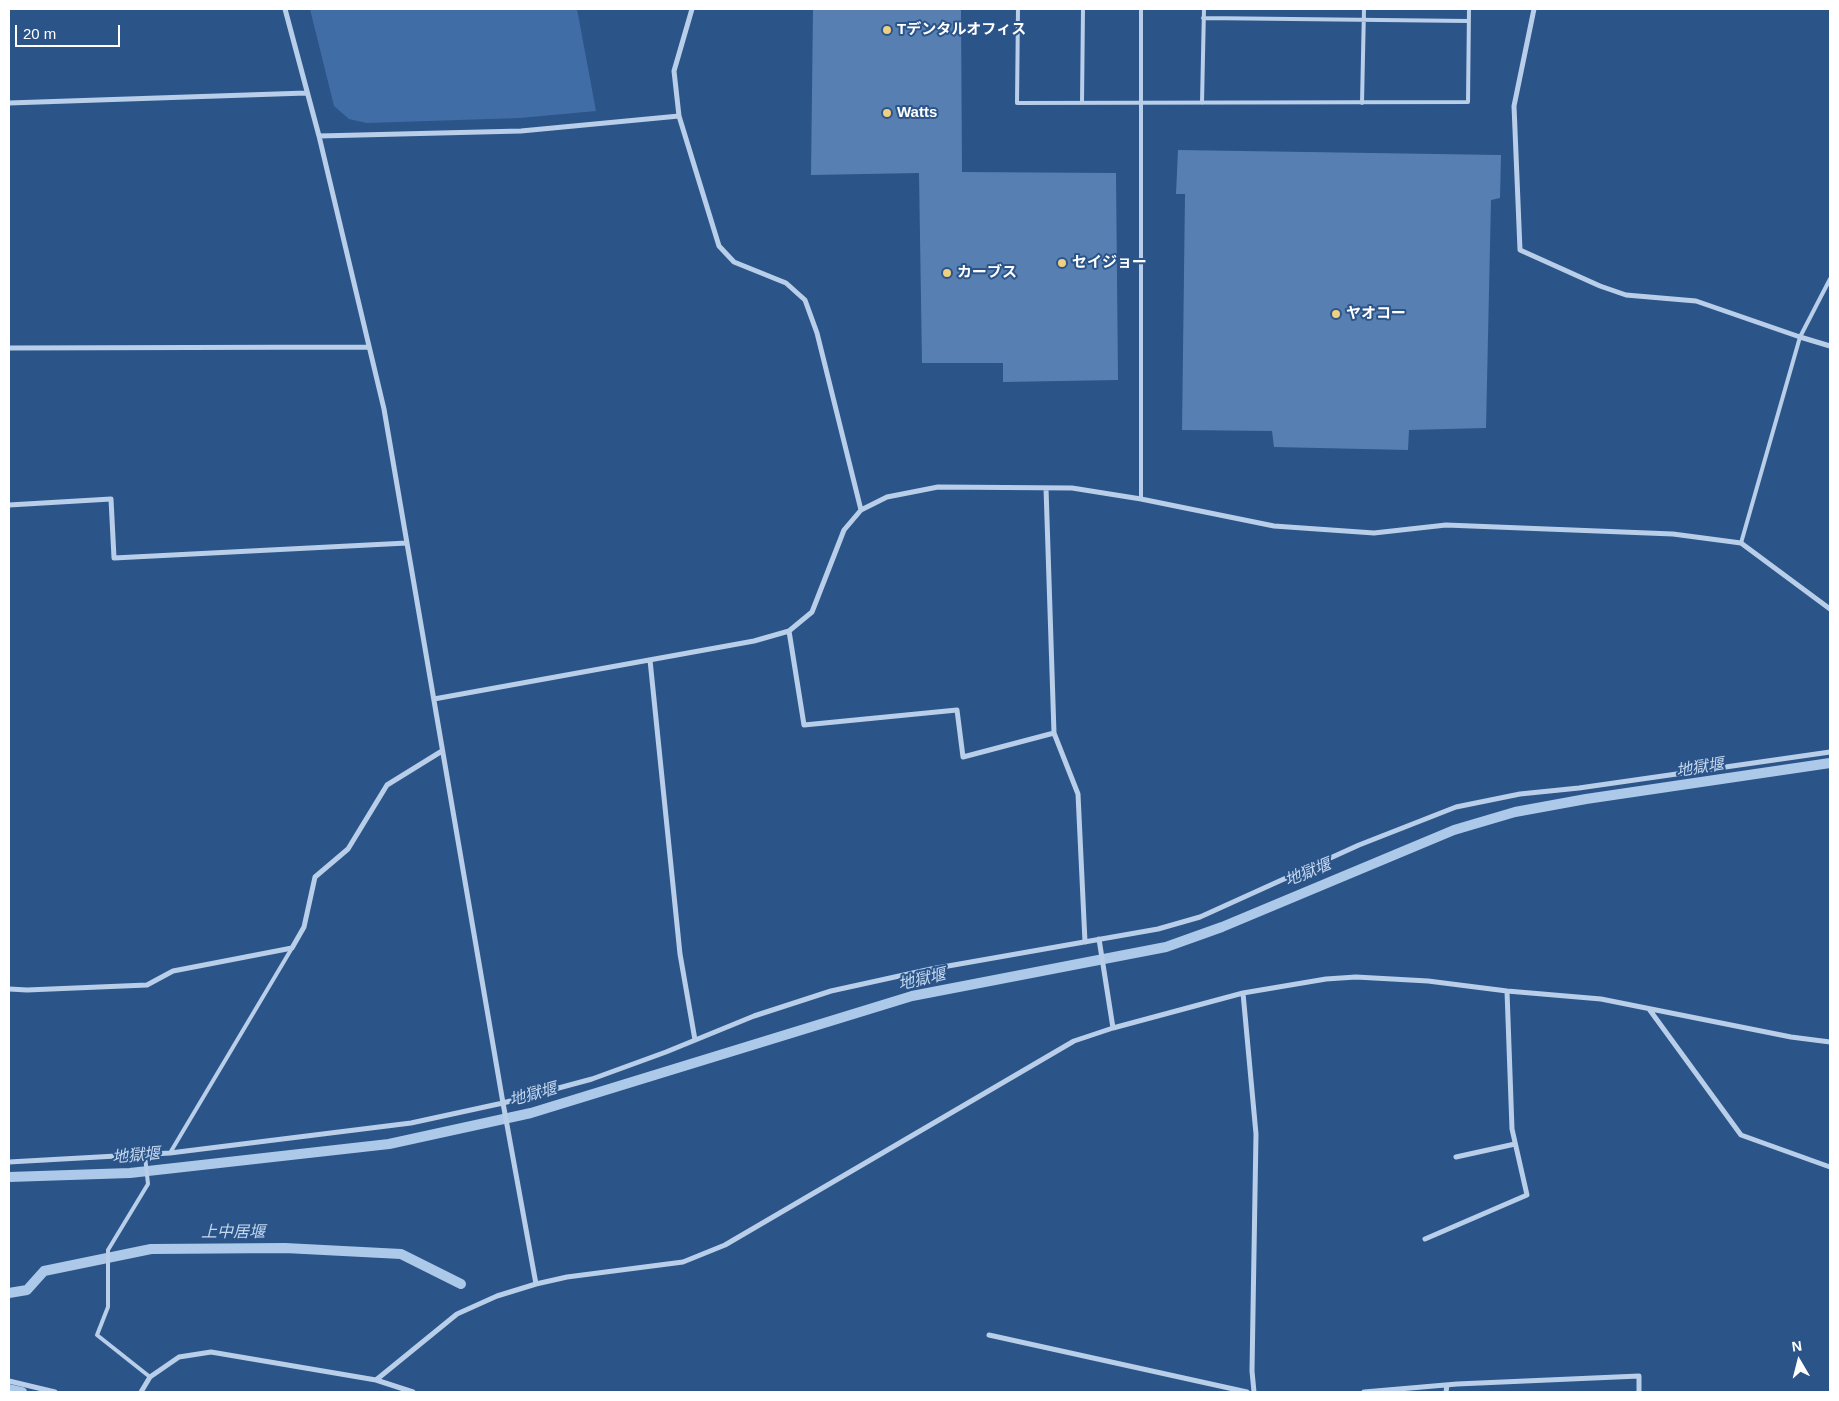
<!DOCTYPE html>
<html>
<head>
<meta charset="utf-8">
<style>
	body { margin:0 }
	#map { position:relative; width:1839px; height:1401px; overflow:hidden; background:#2b5489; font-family:Helvetica,sans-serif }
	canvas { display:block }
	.frame { position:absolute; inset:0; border:10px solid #fff; pointer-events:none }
	.north { position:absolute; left:1774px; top:1336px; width:50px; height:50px; -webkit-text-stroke:4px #2b5489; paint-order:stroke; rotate:352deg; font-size:14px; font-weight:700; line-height:20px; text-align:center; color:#fff }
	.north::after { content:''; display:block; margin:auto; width:18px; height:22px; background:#fff; clip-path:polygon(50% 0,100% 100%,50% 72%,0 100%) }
	.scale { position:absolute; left:15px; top:25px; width:105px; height:22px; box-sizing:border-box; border:2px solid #fff; border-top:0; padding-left:6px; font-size:15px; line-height:18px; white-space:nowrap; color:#fff; -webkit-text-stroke:4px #2b5489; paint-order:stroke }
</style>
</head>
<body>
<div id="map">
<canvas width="1839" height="1401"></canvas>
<div class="frame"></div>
<div class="north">N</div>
<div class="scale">20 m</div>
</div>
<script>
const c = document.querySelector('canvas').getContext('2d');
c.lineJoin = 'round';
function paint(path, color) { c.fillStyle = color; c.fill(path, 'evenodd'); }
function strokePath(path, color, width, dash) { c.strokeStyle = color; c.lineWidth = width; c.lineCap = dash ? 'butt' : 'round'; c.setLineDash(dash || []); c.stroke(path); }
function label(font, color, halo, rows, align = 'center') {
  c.font = font + ' Helvetica,"Noto Sans JP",sans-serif'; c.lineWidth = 4; c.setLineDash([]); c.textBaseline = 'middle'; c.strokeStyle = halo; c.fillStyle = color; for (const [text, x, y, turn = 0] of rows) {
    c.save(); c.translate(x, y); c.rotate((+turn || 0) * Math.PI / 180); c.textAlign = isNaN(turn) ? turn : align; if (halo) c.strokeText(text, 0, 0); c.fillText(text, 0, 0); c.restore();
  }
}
const green = new Path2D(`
	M 310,9 L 577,9 L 596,111 L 520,118 L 367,123 L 349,119 L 334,106 Z`);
const stream = new Path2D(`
	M 9,1177 L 130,1173 L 389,1144 L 531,1113 L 912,996 L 1166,947 L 1222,927 L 1454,830 L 1515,812 L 1586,799 L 1830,763
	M 9,1293 L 27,1290 L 44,1271 L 151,1249 L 285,1248 L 401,1254 L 461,1284
	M 9,1389 L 22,1392`);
const building = new Path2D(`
	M 813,9 L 961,9 L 962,172 L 1116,173 L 1118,380 L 1003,382 L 1003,363 L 922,363 L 919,173 L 811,175 Z
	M 1178,150 L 1501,155 L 1500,198 L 1491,200 L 1486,428 L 1409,430 L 1408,450 L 1274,447 L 1272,431 L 1182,430 L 1185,194 L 1176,194 Z`);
const service = new Path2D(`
	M 1018,9 L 1017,103 L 1468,102 L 1469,9
	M 1203,18 L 1469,21
	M 1082,102 L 1083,9
	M 1202,103 L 1204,9
	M 1362,103 L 1364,9
	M 1141,499 L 1141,9
	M 1741,543 L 1800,337 L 1830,279
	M 170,1153 L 292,948
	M 145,1156 L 148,1184 L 108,1250 L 108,1307 L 97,1335 L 150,1377`);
const minor = new Path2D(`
	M 285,9 L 319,136 L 384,409 L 503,1103 L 536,1284
	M 1534,9 L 1514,106 L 1520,250 L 1600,286 L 1626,295 L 1696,301 L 1800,337 L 1830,346
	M 9,103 L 306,93
	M 679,116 L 719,246 L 734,262 L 786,283 L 805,300 L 817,333 L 861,510
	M 319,136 L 521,131 L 679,116 L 674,71 L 692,9
	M 9,348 L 369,347
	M 1046,488 L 1054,733 L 1078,794 L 1085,942
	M 9,505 L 111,499 L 114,558 L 407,543
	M 789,631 L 804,725 L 957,710 L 963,757 L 1054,733
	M 650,660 L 680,954 L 695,1040
	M 434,699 L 754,641 L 789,631 L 812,612 L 844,530 L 861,510 L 887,497 L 938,487 L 1072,488 L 1141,499 L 1274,526 L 1374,533 L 1446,525 L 1673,534 L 1741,543 L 1830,609
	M 1099,939 L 1113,1028
	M 9,989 L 27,990 L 147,985 L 173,971 L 292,948 L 304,927 L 315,877 L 348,849 L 387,785 L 442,751
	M 1243,993 L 1256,1134 L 1252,1371 L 1254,1392
	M 1649,1009 L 1741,1135 L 1830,1167
	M 1456,1157 L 1515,1144
	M 9,1162 L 170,1153 L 411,1123 L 503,1103 L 592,1079 L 666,1052 L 754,1016 L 831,991 L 931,969 L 1158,929 L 1200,917 L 1359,845 L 1456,807 L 1520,794 L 1579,788 L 1830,752
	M 1425,1239 L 1527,1195 L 1512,1129 L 1507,991
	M 989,1335 L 1247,1392
	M 376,1380 L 413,1392
	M 9,1381 L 55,1392
	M 141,1392 L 150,1377 L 179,1357 L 211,1352 L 376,1380 L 457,1314 L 497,1296 L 536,1284 L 567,1277 L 683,1262 L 725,1245 L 1074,1041 L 1113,1028 L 1243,993 L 1326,979 L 1356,977 L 1428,981 L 1507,991 L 1601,999 L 1791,1037 L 1830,1042
	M 1364,1392 L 1457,1384 L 1639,1376 L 1639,1392
	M 1446,1392 L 1447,1385`);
const markers = [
	[887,30,5,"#efcf80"],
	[887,113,5,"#efcf80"],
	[1062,263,5,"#efcf80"],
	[947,273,5,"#efcf80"],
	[1336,314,5,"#efcf80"]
];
const poiNames = [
	["Tデンタルオフィス",897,30],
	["Watts",897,113],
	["セイジョー",1072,263],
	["カーブス",957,273],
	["ヤオコー",1346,314]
];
const waterNames = [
	["地獄堰",1700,768,-9],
	["地獄堰",1308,873,-22],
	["地獄堰",922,980,-13],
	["地獄堰",533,1095,-15],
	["地獄堰",136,1156,-5],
	["上中居堰",233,1233]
];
paint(green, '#406da5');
strokePath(stream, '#adc9e9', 10);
paint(building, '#577fb2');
strokePath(service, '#b8cee9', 4);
strokePath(minor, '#b8cee9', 5);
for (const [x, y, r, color] of markers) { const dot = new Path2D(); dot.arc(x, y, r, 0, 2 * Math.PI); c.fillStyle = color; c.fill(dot); strokePath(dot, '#2b5489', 2); }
label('bold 15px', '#fff', '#2b5489', poiNames, 'left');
label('italic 16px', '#c4d8f0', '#2b5489', waterNames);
</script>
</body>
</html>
